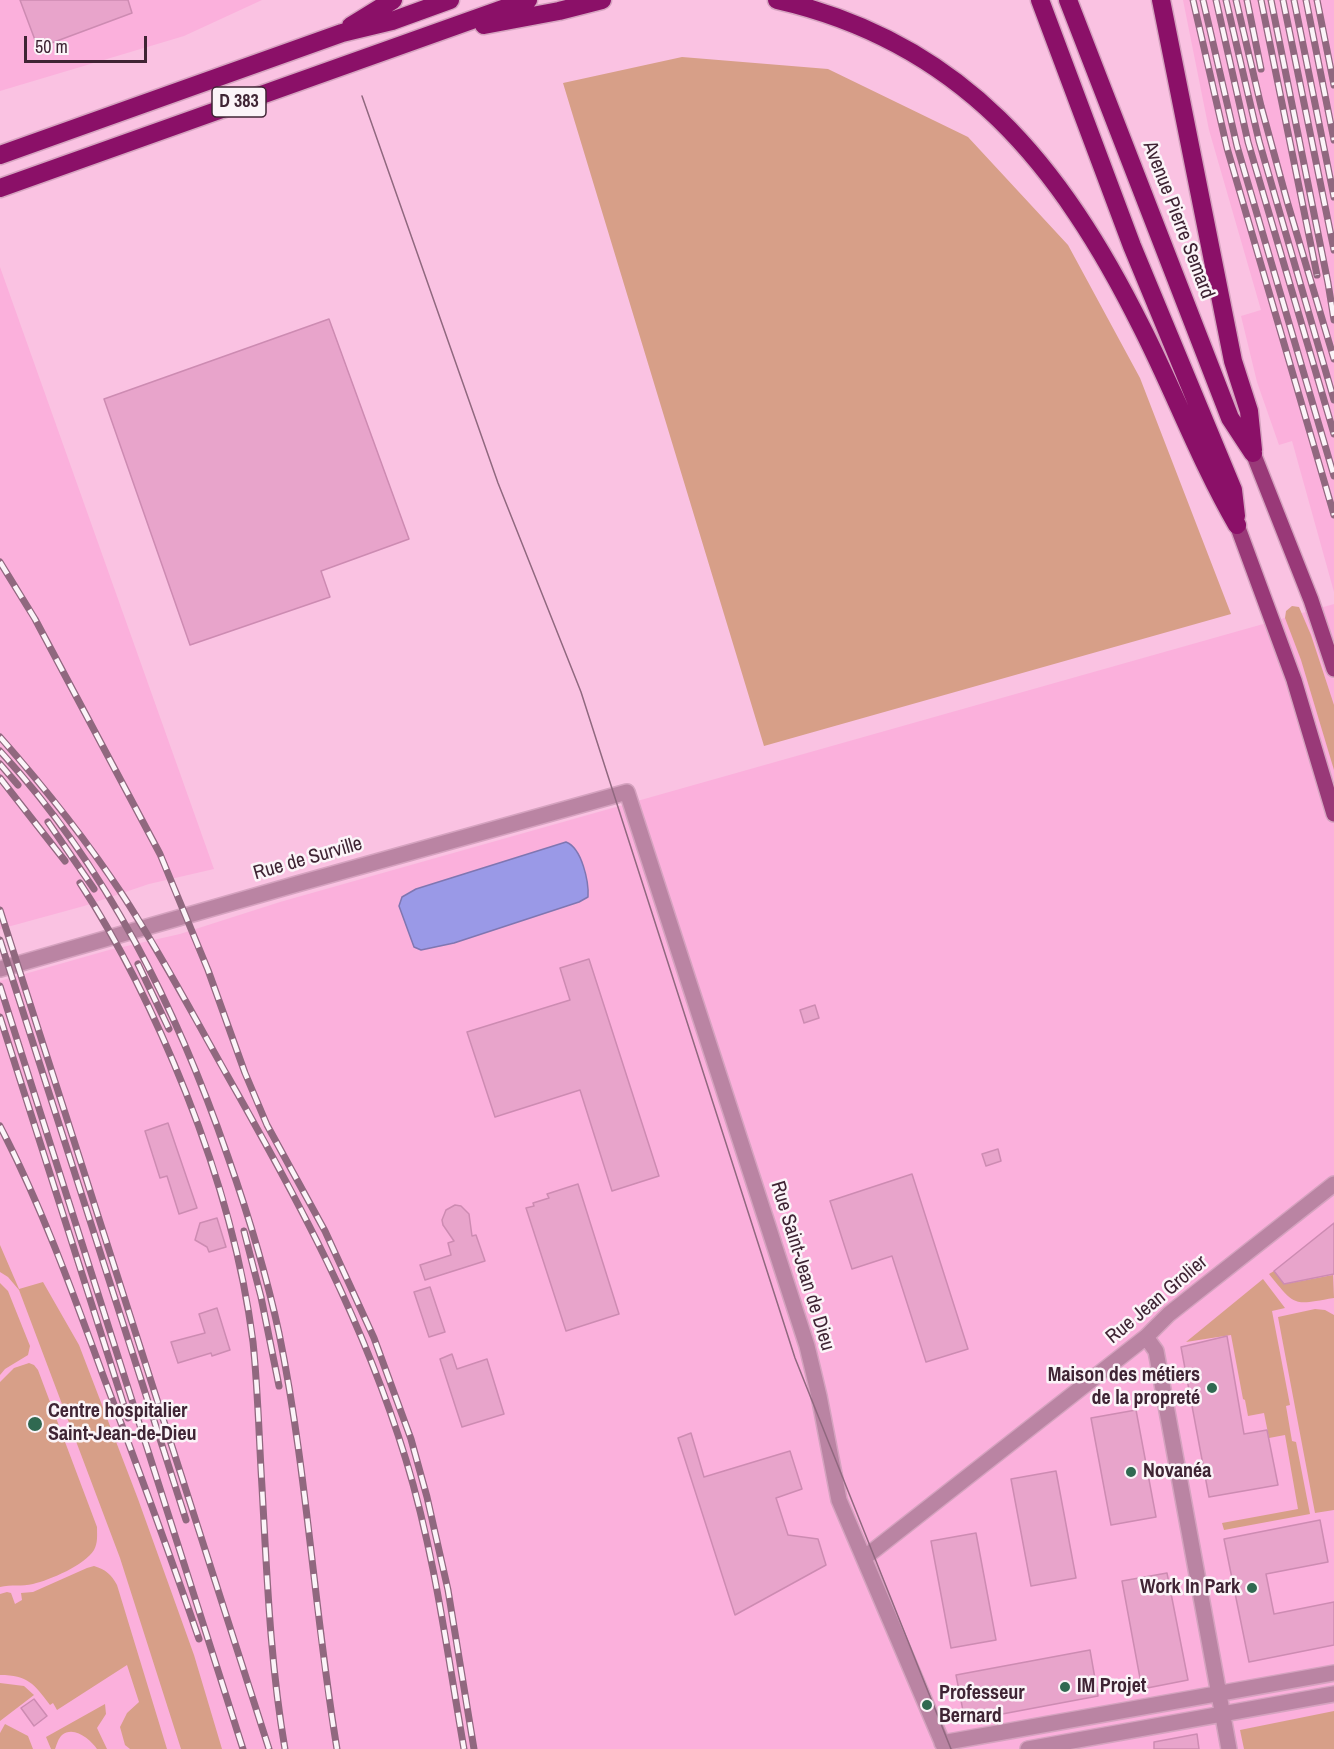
<!DOCTYPE html>
<html>
<head>
<meta charset="utf-8">
<style>
	body { margin:0 }
	#map { position:relative; width:1334px; height:1749px; overflow:hidden; background:#fac2e2; font-family:"Archivo Narrow",sans-serif }
	canvas { display:block }
	.scale { position:absolute; left:24px; top:36px; width:123px; height:27px; box-sizing:border-box; border:3px solid #3f2434; border-top:0; padding-left:8px; font-size:18px; line-height:21px; white-space:nowrap; color:#3f2434; -webkit-text-stroke:4px #fbf4f8; paint-order:stroke }
</style>
</head>
<body>
<div id="map">
<canvas width="1334" height="1749"></canvas>
<div class="scale">50 m</div>
</div>
<script>
const c = document.querySelector('canvas').getContext('2d');
c.lineJoin = 'round';
function paint(path, color) { c.fillStyle = color; c.fill(path, 'evenodd'); }
function strokePath(path, color, width, dash) { c.strokeStyle = color; c.lineWidth = width; c.lineCap = dash ? 'butt' : 'round'; c.setLineDash(dash || []); c.stroke(path); }
function label(font, color, halo, rows, align = 'center') {
  c.font = font + ' "Archivo Narrow",sans-serif'; c.lineWidth = 5; c.setLineDash([]); c.textBaseline = 'middle'; c.strokeStyle = halo; c.fillStyle = color; for (const [text, x, y, turn = 0] of rows) {
    c.save(); c.translate(x, y); c.rotate((+turn || 0) * Math.PI / 180); c.textAlign = isNaN(turn) ? turn : align; if (halo) c.strokeText(text, 0, 0); c.fillText(text, 0, 0); c.restore();
  }
}
const built = new Path2D(`
	M 0,0 L 262,0 L 184,36 L 0,91 Z
	M 1183,0 L 1334,0 L 1334,592 L 1292,441 L 1279,445 L 1257,382 L 1241,316 L 1261,310 L 1209,130 Z
	M 0,267 L 214,869 L 149,884 L 84,906 L 0,929 Z
	M 1334,604 L 1334,1749 L 0,1749 L 0,981 L 109,950 L 180,934 L 280,902 Z`);
const green = new Path2D(`
	M 682,57 L 828,69 L 968,137 L 1068,245 L 1140,378 L 1231,614 L 764,746 L 563,83 Z
	M 1292,606 L 1299,607 L 1311,635 L 1334,705 L 1334,770 L 1301,660 L 1285,618 L 1286,611 Z
	M 0,1245 L 19,1289 L 43,1282 L 79,1345 L 138,1499 L 194,1655 L 222,1749 L 181,1749 L 120,1558 L 19,1290 L 8,1277 L 0,1272 Z
	M 1274,1271 L 1285,1284 L 1333,1275 L 1334,1298 C 1292,1305 1296,1307 1269,1274 Z
	M 1263,1279 L 1285,1308 L 1272,1311 L 1290,1405 L 1286,1406 L 1292,1441 L 1296,1442 L 1310,1514 L 1224,1530 L 1222,1523 L 1298,1509 L 1285,1435 L 1269,1438 L 1264,1413 L 1248,1416 L 1245,1400 L 1243,1399 L 1231,1335 L 1186,1342 Z
	M 0,1283 L 8,1291 L 30,1346 L 28,1355 L 5,1369 L 0,1375 Z
	M 1315,1309 L 1325,1310 L 1334,1315 L 1334,1510 L 1315,1513 L 1278,1317 Z
	M 29,1363 L 34,1365 L 38,1370 L 97,1527 C 97,1535 98,1543 94,1550 C 85,1565 50,1580 33,1584 C 22,1587 11,1584 0,1587 L 0,1382 L 14,1368 Z
	M 94,1566 C 106,1570 111,1574 117,1585 L 167,1749 L 130,1749 L 125,1745 L 120,1727 L 127,1713 L 139,1702 L 127,1665 L 57,1710 L 53,1703 L 50,1705 C 34,1684 28,1675 0,1675 L 0,1594 L 7,1592 L 11,1593 L 15,1604 L 22,1600 L 21,1593 L 33,1592 L 87,1568 Z
	M 0,1683 L 24,1686 L 34,1695 L 0,1721 Z
	M 105,1704 L 106,1714 L 97,1728 L 107,1749 L 97,1749 C 91,1740 74,1725 62,1735 C 58,1739 57,1744 55,1749 L 51,1749 L 46,1737 Z
	M 1334,1711 L 1334,1749 L 1244,1749 L 1240,1730 Z
	M 5,1724 L 28,1736 L 33,1749 L 0,1749 L 0,1733 Z`);
const water = new Path2D(`
	M 566,842 C 582,848 589,882 588,897 L 579,902 L 454,943 L 421,950 L 414,947 L 399,906 L 402,897 L 416,889 Z`);
const building = new Path2D(`
	M 20,0 L 128,0 L 132,13 L 38,48 Z
	M 329,319 L 409,539 L 321,571 L 330,597 L 190,645 L 104,399 Z
	M 589,959 L 659,1176 L 612,1191 L 580,1090 L 495,1117 L 467,1032 L 570,1000 L 560,968 Z
	M 815,1005 L 819,1018 L 804,1023 L 800,1010 Z
	M 168,1123 L 197,1208 L 179,1214 L 167,1176 L 160,1178 L 145,1131 Z
	M 998,1149 L 1001,1161 L 986,1166 L 982,1154 Z
	M 912,1174 L 968,1349 L 926,1362 L 892,1256 L 852,1269 L 830,1201 Z
	M 578,1184 L 619,1314 L 566,1331 L 526,1208 L 534,1206 L 533,1203 L 549,1198 L 547,1194 Z
	M 455,1205 L 461,1206 L 469,1214 L 472,1236 L 476,1235 L 485,1261 L 425,1280 L 420,1265 L 451,1255 L 448,1243 L 454,1241 L 443,1225 L 442,1220 L 446,1210 Z
	M 217,1218 L 226,1247 L 209,1252 L 207,1247 L 195,1240 L 200,1223 Z
	M 1334,1223 L 1334,1274 L 1284,1284 L 1274,1271 Z
	M 430,1287 L 445,1332 L 429,1337 L 414,1292 Z
	M 217,1308 L 230,1350 L 212,1356 L 211,1353 L 178,1363 L 171,1342 L 205,1333 L 199,1314 Z
	M 1227,1336 L 1244,1434 L 1267,1430 L 1278,1485 L 1209,1497 L 1181,1347 Z
	M 452,1354 L 457,1369 L 487,1359 L 504,1414 L 462,1427 L 440,1359 Z
	M 1136,1410 L 1156,1517 L 1111,1525 L 1091,1418 Z
	M 691,1433 L 704,1477 L 790,1451 L 802,1489 L 776,1498 L 788,1535 L 818,1539 L 826,1565 L 735,1615 L 678,1438 Z
	M 1056,1471 L 1076,1578 L 1031,1586 L 1011,1479 Z
	M 1320,1520 L 1328,1562 L 1266,1574 L 1274,1614 L 1334,1602 L 1334,1645 L 1249,1662 L 1224,1539 Z
	M 976,1533 L 996,1640 L 951,1648 L 931,1541 Z
	M 1167,1573 L 1188,1680 L 1142,1689 L 1122,1581 Z
	M 1090,1650 L 1098,1696 L 965,1721 L 956,1675 Z
	M 34,1699 L 47,1716 L 34,1726 L 21,1708 Z
	M 1197,1734 L 1199,1749 L 1154,1749 L 1154,1742 Z`);
const minor = new Path2D(`
	M 0,969 L 297,884 L 627,792 L 807,1346 L 819,1396 L 839,1500 L 945,1749
	M 1146,1337 L 1156,1351 L 1229,1749
	M 864,1558 L 1146,1337 L 1169,1314 L 1334,1184
	M 942,1743 L 1334,1673
	M 1028,1749 L 1334,1694`);
const major = new Path2D(`
	M 1253,453 L 1311,600 L 1334,669
	M 1237,525 L 1294,680 L 1334,814`);
const highway = new Path2D(`
	M 777,0 C 962,42 1061,165 1142,328 C 1175,393 1200,461 1237,525
	M 1040,0 L 1132,246 L 1233,490 L 1236,516
	M 1068,0 L 1230,418 L 1253,453
	M 1161,0 L 1233,361 L 1249,411 L 1253,450
	M 484,25 L 559,11 L 602,0
	M 351,26 L 393,0
	M 0,155 L 342,33 L 392,21 L 450,0
	M 0,188 L 528,0`);
const tram = new Path2D(`
	M 362,96 L 498,483 L 581,692 L 795,1358 L 951,1749`);
const rail = new Path2D(`
	M 1193,0 L 1227,148 L 1334,515
	M 1203,0 L 1237,146 L 1334,476
	M 1216,0 L 1248,142 L 1334,434
	M 1226,0 L 1259,141 L 1334,400
	M 1236,0 L 1261,106 L 1287,201 L 1334,359
	M 1247,0 L 1261,69
	M 1261,0 L 1317,275
	M 1271,0 L 1328,283 L 1334,320
	M 1283,0 L 1334,250
	M 1294,0 L 1334,197
	M 1306,0 L 1334,140
	M 1317,0 L 1334,85
	M 0,562 L 35,619 L 160,854 L 208,970 L 245,1073 L 267,1125 L 325,1231 L 374,1338 L 411,1439 L 427,1497 L 448,1590 L 474,1749
	M 0,737 C 44,787 85,838 122,894 C 160,952 193,1015 227,1075 C 299,1202 363,1319 406,1460 C 435,1555 447,1652 464,1749
	M 0,751 C 107,867 177,1009 228,1157 C 248,1214 266,1273 279,1333 C 307,1470 314,1611 337,1749
	M 0,764 L 18,785
	M 0,778 L 65,861
	M 48,822 L 94,889
	M 80,883 C 123,949 157,1020 186,1093 C 218,1174 242,1256 253,1342 C 258,1390 259,1439 262,1487 C 267,1575 270,1662 285,1749
	M 0,910 L 269,1749
	M 0,940 L 186,1520
	M 138,964 L 169,1029
	M 0,986 L 243,1749
	M 0,1017 L 128,1418
	M 0,1126 C 42,1207 73,1293 104,1378 C 137,1465 169,1552 199,1639
	M 244,1231 L 261,1297 L 279,1386`);
const markers = [
	[1212,1388,6,"#306951"],
	[35,1424,8,"#306951"],
	[1131,1472,6,"#306951"],
	[1252,1588,6,"#306951"],
	[1065,1687,6,"#306951"],
	[927,1705,6,"#306951"]
];
const shields = [
	[239,102,54]
];
const shieldNames = [
	["D 383",239,102]
];
const streetNames = [
	["Avenue Pierre Semard",1178,220,69],
	["Rue de Surville",308,859,-16],
	["Rue Saint-Jean de Dieu",802,1266,73],
	["Rue Jean Grolier",1157,1300,-40]
];
const poiNames = [
	["Maison des métiers",1200,1376,"right"],
	["de la propreté",1200,1399,"right"],
	["Centre hospitalier",48,1412],
	["Saint-Jean-de-Dieu",48,1435],
	["Novanéa",1143,1472],
	["Work In Park",1240,1588,"right"],
	["IM Projet",1077,1687],
	["Professeur",939,1694],
	["Bernard",939,1717]
];
paint(built, '#fbb0dc');
paint(green, '#d79f88');
paint(water, '#9a99e7');
strokePath(water, '#7f76b1', 1.5);
paint(building, '#e8a4cb');
strokePath(building, '#cd8bb2', 1.5);
strokePath(minor, '#d5a2bf', 18);
strokePath(major, '#d5a2bf', 18);
strokePath(highway, '#d5a2bf', 21);
strokePath(minor, '#ba84a3', 15);
strokePath(major, '#993978', 15);
strokePath(highway, '#8b1068', 18);
strokePath(tram, '#90687f', 1.5);
strokePath(rail, '#90687f', 7);
strokePath(rail, '#fbf4f8', 4.5, [14]);
for (const [x, y, r, color] of markers) { const dot = new Path2D(); dot.arc(x, y, r, 0, 2 * Math.PI); c.fillStyle = color; c.fill(dot); strokePath(dot, '#fbf4f8', 2); }
for (const [x, y, w] of shields) { const box = new Path2D(); box.roundRect(x - w / 2, y - 15, w, 30, 4.5); c.fillStyle = '#fbf4f8'; c.fill(box); strokePath(box, '#3f2434', 1.5); }
label('bold 18px', '#3f2434', null, shieldNames);
label('20px', '#3f2434', '#fbf4f8', streetNames);
label('bold 20px', '#3f2434', '#fbf4f8', poiNames, 'left');
</script>
</body>
</html>
